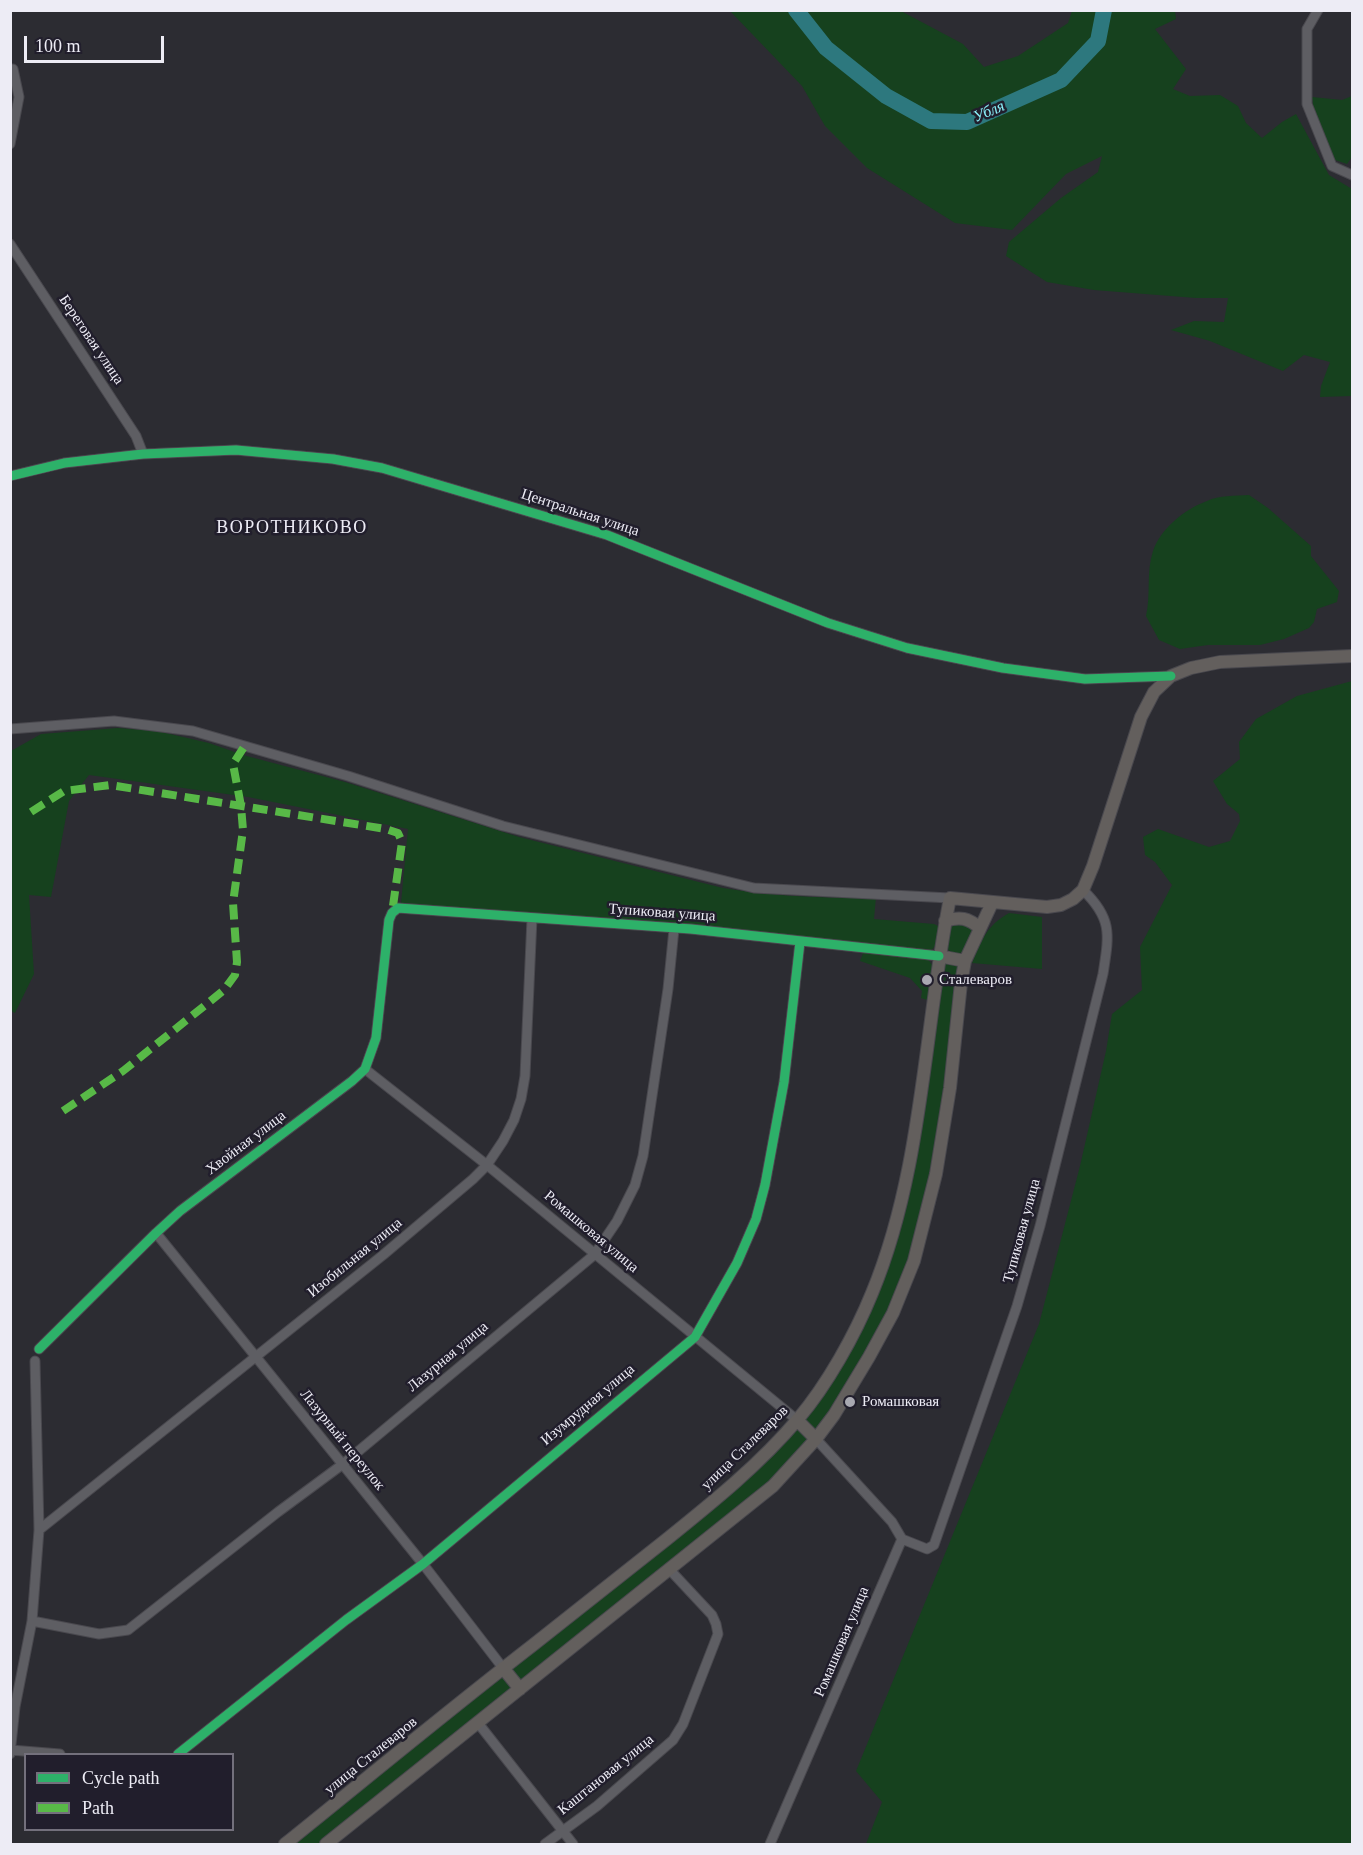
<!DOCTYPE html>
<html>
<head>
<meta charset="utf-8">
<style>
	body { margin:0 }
	#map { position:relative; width:1363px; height:1855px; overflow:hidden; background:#2c2c32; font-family:Georgia,serif }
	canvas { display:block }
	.frame { position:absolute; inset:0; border:12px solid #edecf5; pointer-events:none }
	.legend { position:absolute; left:24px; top:1753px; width:210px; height:78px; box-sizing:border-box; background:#211e2c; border:2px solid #73707c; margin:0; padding:8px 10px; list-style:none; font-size:18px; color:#edecf5 }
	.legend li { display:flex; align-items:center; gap:12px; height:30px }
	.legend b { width:30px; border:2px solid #73707c }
	.scale { position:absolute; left:24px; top:36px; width:140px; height:27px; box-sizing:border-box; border:3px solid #edecf5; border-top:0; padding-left:8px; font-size:18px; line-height:21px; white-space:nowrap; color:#edecf5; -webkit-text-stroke:4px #211e2c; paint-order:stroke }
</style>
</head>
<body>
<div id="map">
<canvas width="1363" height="1855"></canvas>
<div class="frame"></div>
<ul class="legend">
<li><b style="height:8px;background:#2db169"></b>Cycle path</li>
<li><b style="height:8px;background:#58b947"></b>Path</li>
</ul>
<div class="scale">100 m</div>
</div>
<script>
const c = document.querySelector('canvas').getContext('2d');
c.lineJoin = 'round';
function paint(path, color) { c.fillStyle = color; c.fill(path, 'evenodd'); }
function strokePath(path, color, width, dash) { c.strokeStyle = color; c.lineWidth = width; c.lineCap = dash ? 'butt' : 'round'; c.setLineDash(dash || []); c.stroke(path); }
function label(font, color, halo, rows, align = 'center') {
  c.font = font + ' Georgia,serif'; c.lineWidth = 5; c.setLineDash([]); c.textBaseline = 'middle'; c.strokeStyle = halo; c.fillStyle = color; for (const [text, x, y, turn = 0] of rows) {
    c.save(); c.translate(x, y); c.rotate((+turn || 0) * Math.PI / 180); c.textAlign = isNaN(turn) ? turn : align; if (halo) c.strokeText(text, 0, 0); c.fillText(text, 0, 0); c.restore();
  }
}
const green = new Path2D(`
	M 730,11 L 901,11 L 963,44 L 984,67 L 1018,56 L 1068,23 L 1072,11 L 1175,11 L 1176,19 L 1155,29 L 1186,69 L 1173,89 L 1190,96 L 1220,95 L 1238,106 L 1246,123 L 1262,138 L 1282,122 L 1296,114 L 1329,175 L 1352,189 L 1352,396 L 1320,397 L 1321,386 L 1330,362 L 1304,355 L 1283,371 L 1210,341 L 1171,330 L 1194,321 L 1224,322 L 1228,298 L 1196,298 L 1094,290 L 1047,282 L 1006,256 L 1009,242 L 1061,198 L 1098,172 L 1102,156 L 1066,174 L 1012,230 L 955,223 L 867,168 L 825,126 L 802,86 Z
	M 1352,96 L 1352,157 L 1347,164 L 1332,159 L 1315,125 L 1312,97 L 1342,100 Z
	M 1249,495 L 1268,508 L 1311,546 L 1311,556 L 1339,591 L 1337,602 L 1317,609 L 1314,622 L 1309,628 L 1284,639 L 1260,645 L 1208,645 L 1180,649 L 1159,640 L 1146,616 C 1151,595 1146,572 1153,551 C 1161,528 1185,509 1207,501 C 1219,495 1235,496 1249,495 Z
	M 1352,681 L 1352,1844 L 866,1844 L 882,1802 L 856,1771 L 1039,1324 L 1080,1166 L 1106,1051 L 1112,1014 L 1142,990 L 1140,947 L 1172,885 L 1155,862 L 1145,855 L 1143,837 L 1158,829 L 1209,847 L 1230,841 L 1240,821 L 1239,814 L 1227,804 L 1213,781 L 1240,759 L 1239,742 L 1256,719 L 1297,696 Z
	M 118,728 L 157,731 L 209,743 L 243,755 L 345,782 L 519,837 L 723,888 C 773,896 825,899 876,897 L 874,919 L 934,924 L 938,926 C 941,934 938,946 930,951 L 401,903 L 408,829 L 248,797 L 89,775 L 69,801 L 51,897 L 29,895 L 34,974 L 15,1013 L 11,1011 L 11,751 L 41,734 Z
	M 1009,913 L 1042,917 L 1042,969 L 972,963 C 982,940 986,926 1009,913 Z
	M 961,922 L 972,927 C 973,934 968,952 960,953 C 957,954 953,952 950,952 L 947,948 L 951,927 Z
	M 864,951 L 927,958 L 933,966 L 927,1000 L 921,998 L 922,991 L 910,978 L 860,961 Z
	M 947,961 L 957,962 L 959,968 C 945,1087 936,1215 883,1324 C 877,1336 869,1348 862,1359 C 847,1383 833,1406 817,1428 L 813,1429 L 805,1423 L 805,1418 C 835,1369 869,1320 889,1266 C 924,1169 927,1065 944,964 Z
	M 801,1427 L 808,1439 L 759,1492 L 524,1679 L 520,1680 L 511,1669 L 514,1665 L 796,1428 Z
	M 502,1677 L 511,1688 L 509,1692 L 318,1844 L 290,1844 Z`);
const river = new Path2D(`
	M 796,10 L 826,48 L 886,96 L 931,121 L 967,122 L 1061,80 L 1098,41 L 1104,10`);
const minor = new Path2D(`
	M 1318,10 L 1307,29 L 1307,104 L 1332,166 L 1352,175
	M 10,144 L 19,97 L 13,69
	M 10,244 L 136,436 L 143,454
	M 10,476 L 64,463 L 143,454 L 236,450 L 333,459 L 382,468 L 607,535 L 828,623 L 907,648 L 1003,668 L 1085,679 L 1171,676
	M 10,729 L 114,721 L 193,731 L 348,776 L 503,826 L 754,888 L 950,898
	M 365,1069 L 487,1165 L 797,1420
	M 156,1233 L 423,1564 L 503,1668
	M 39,1349 L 156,1233 L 180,1211 L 352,1081 L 365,1069 L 376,1038 L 389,920 L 392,913 L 398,908 L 691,929 L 939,956
	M 816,1439 L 892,1522 L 902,1539
	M 39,1530 L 383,1255 L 473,1179 L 487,1165 L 503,1141 L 514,1120 L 521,1099 L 525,1076 L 532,918
	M 902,1539 L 927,1549 L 934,1545 L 1017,1306 L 1040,1226 L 1103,974 C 1109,935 1113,919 1083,890
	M 32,1621 L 99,1634 L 128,1630 L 278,1512 L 343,1464 L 594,1255 L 617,1221 L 635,1185 L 643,1156 L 668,989 L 674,929
	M 478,1723 L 573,1844
	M 11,1750 L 60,1754
	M 10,1754 L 15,1707 L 32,1621 L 39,1530 L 35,1361
	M 178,1754 L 346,1620 L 423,1564 L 695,1337 L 737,1263 L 756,1219 L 765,1185 L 784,1082 L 800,942
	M 545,1844 L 597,1806 L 673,1740 L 683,1724 L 718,1634 L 716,1624 L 712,1615 L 670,1570
	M 770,1844 L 902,1539`);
const major = new Path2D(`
	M 945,921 C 960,916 968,918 980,928
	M 939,956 L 965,961
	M 797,1420 L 816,1439
	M 503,1668 L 520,1689
	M 285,1844 C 367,1778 449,1710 533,1645 C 578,1609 623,1574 667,1539 C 713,1502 760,1464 798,1419 C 827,1385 855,1335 872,1293 C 923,1170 924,1028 950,898 L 1047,907 L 1061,905 L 1073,899 L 1083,890 L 1093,866 L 1141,717 L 1154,692 L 1171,676 L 1191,668 L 1220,662 L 1352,656
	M 326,1844 L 773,1486 L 816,1439 L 834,1415 L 869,1357 L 893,1313 L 914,1261 L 936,1174 L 950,1088 L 961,983 L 965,961 L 992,903`);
const quiet = new Path2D(`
	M 31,812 L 64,791 L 110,785 L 386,829 L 398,833 L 402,842 L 392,913
	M 63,1111 L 123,1071 L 208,1003 L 224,990 L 235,975 L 237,962 L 233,903 L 243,830 L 241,806 L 233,764 L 244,747`);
const cycleway = new Path2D(`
	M 10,476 L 64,463 L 143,454 L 236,450 L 333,459 L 382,468 L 607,535 L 828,623 L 907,648 L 1003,668 L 1085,679 L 1171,676
	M 39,1349 L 156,1233 L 180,1211 L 352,1081 L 365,1069 L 376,1038 L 389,920 L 392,913 L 398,908 L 691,929 L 939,956
	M 178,1754 L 346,1620 L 423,1564 L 695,1337 L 737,1263 L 756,1219 L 765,1185 L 784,1082 L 800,942`);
const markers = [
	[927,980,6,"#a9a9b1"],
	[850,1402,6,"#a9a9b1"]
];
const streetNames = [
	["Береговая улица",91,340,56],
	["Центральная улица",580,513,18],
	["Тупиковая улица",662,913,4],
	["Хвойная улица",246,1143,-37],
	["Тупиковая улица",1022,1231,-75],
	["Ромашковая улица",591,1232,40],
	["Изобильная улица",355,1258,-39],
	["Лазурная улица",448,1357,-40],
	["Изумрудная улица",588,1405,-40],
	["Лазурный переулок",342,1440,51],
	["улица Сталеваров",745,1448,-44],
	["Ромашковая улица",842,1642,-67],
	["улица Сталеваров",371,1756,-39],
	["Каштановая улица",606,1775,-39]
];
const poiNames = [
	["Сталеваров",939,980],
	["Ромашковая",862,1402]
];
const waterNames = [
	["Убля",989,112,-23]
];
const quarterNames = [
	["ВОРОТНИКОВО",292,528]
];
paint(green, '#16411e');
strokePath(river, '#2d787e', 16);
strokePath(minor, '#49484e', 11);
strokePath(major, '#49484e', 14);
strokePath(minor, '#5e5e63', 9);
strokePath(major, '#635f5d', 12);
strokePath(quiet, '#58b947', 8, [15, 8]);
strokePath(cycleway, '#2db169', 9);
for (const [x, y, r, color] of markers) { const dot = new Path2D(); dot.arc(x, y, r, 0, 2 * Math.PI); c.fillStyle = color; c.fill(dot); strokePath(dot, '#211e2c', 2); }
label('15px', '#edecf5', '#211e2c', streetNames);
label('15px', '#edecf5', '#211e2c', poiNames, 'left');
label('italic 16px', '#8af0fa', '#211e2c', waterNames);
c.letterSpacing = '1.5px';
label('18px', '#edecf5', '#211e2c', quarterNames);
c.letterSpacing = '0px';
</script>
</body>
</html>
